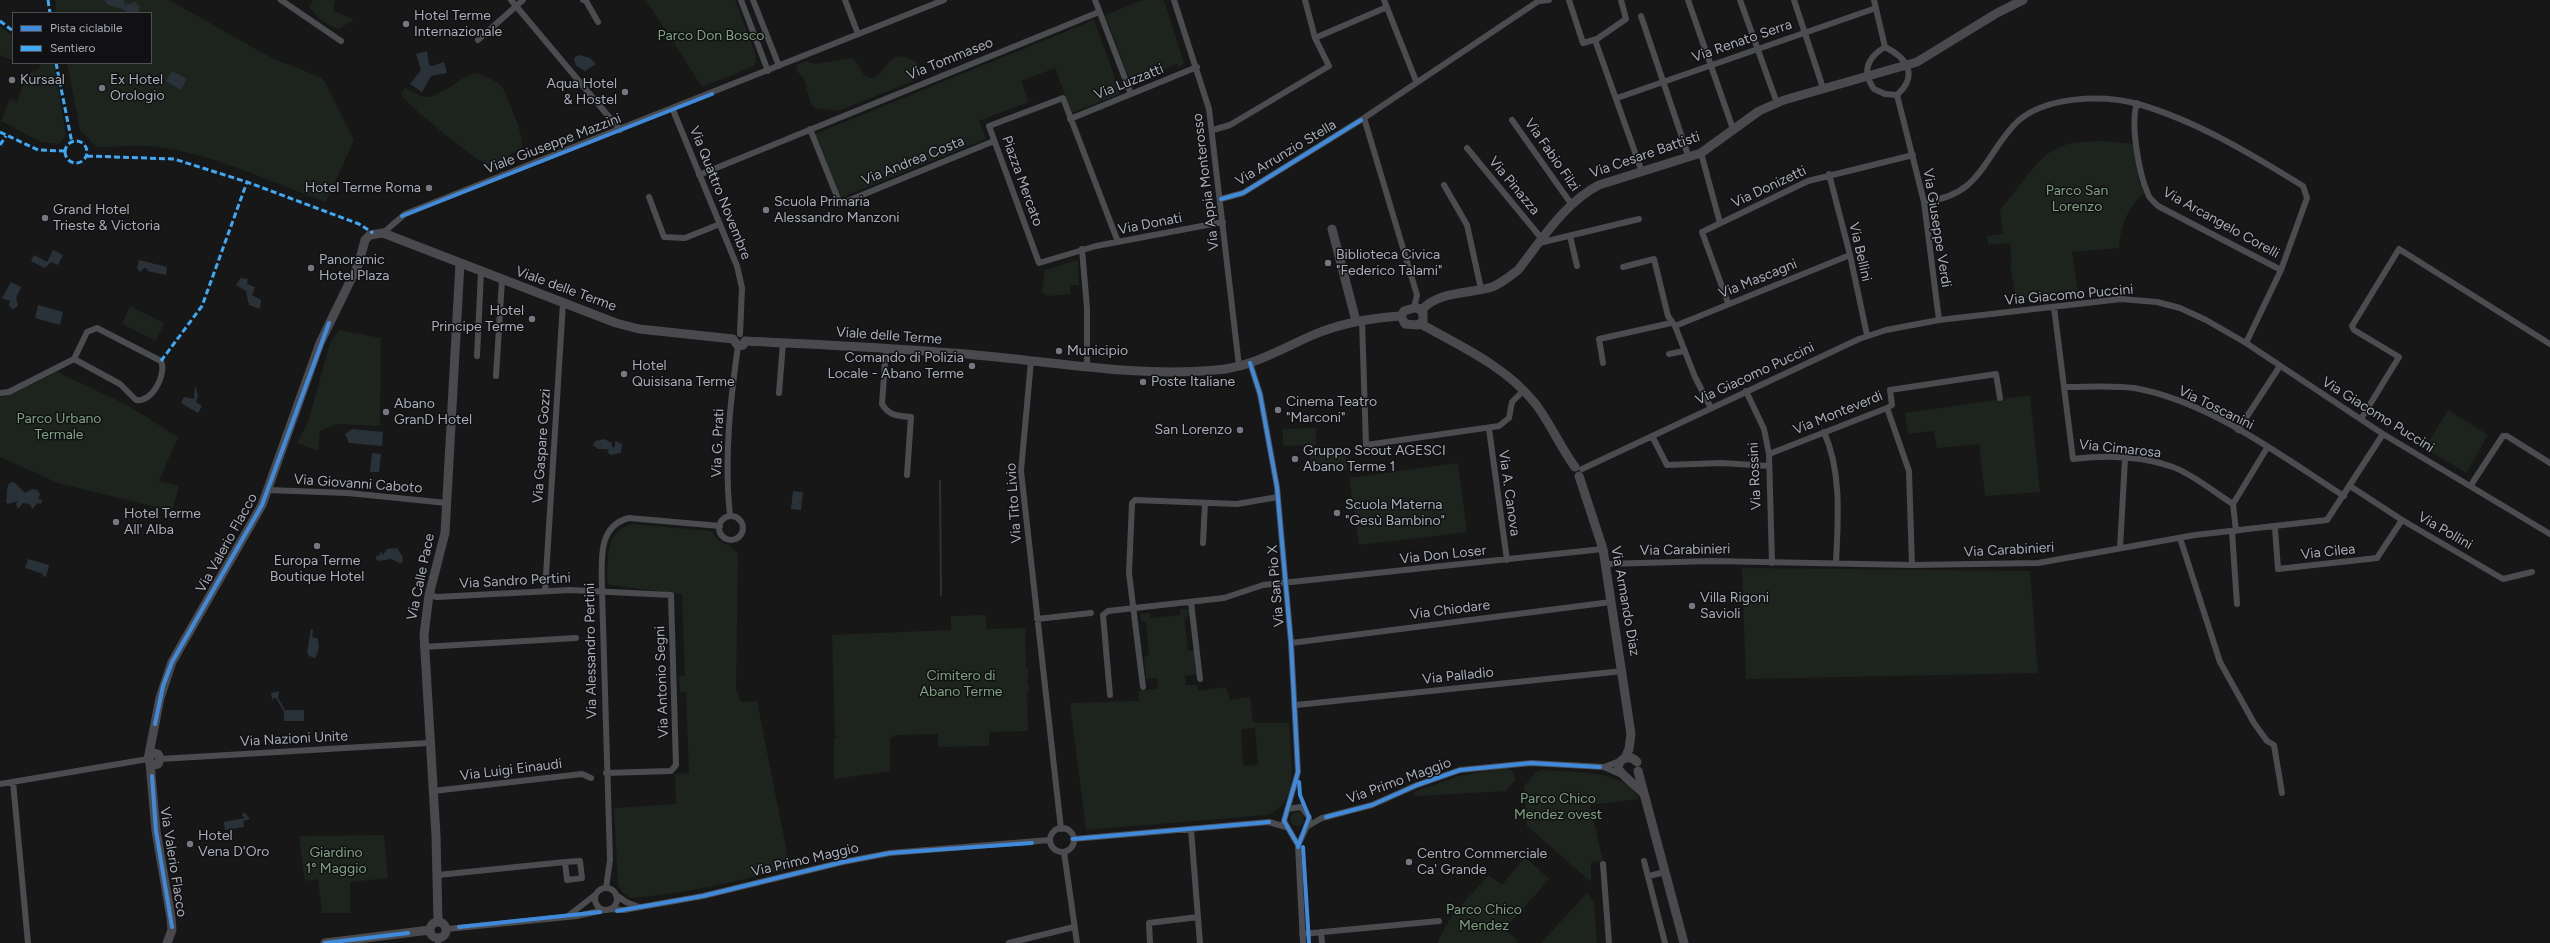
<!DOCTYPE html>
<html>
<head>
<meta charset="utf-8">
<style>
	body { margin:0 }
	#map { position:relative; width:2550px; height:943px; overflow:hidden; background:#171717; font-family:Figtree,sans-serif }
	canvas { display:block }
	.legend { position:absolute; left:12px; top:12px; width:140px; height:52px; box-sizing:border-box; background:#111113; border:1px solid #4d4f55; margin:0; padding:5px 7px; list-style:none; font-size:12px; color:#a8adb8 }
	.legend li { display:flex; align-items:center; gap:8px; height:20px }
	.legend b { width:20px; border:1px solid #4d4f55 }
</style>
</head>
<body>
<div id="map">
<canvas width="2550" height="943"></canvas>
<ul class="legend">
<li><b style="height:5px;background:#408adc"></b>Pista ciclabile</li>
<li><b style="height:5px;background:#3fa9f5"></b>Sentiero</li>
</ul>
</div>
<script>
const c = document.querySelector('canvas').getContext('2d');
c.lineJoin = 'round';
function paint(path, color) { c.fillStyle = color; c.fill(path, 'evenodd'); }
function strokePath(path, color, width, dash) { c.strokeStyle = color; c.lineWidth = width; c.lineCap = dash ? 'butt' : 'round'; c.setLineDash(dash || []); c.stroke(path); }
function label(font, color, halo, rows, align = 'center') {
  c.font = font + ' Figtree,sans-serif'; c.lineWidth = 3; c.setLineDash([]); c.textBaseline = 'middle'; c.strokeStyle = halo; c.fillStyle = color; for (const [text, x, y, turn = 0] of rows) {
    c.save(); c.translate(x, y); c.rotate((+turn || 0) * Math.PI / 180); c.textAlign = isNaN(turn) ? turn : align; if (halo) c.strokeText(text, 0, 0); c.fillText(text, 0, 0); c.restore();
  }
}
const green = new Path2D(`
	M 55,0 L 169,0 L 272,58 L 320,77 L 325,82 L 354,140 L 326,202 C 277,184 209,153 158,147 C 138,144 116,147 96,147 L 80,130 L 67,63 L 151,63 L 151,13 L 57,13 Z
	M 313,0 L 335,0 L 333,11 L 354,19 L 339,29 C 326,26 317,17 309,7 Z
	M 646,0 L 735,0 L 755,53 L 756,63 L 752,67 L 702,87 Z
	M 1143,0 L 1164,0 L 1184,63 L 1178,68 L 1177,64 L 1131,83 L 1105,15 Z
	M 1094,20 L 1119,89 L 1119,94 L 1072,113 L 1055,68 L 1021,81 L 1029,102 L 979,121 L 986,139 L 840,198 L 815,134 Z
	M 0,26 L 13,36 L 13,60 L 0,55 Z
	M 899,56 C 911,58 922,62 920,76 L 911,82 L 838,111 L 815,108 L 811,104 L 804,79 L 796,70 L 797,65 L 806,61 L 816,64 L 851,58 L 855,60 L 864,75 L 873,79 C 884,73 887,59 899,56 Z
	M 42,63 L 54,63 L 66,136 L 59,144 L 41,142 L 1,121 L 10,99 L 17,102 L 24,82 L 27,82 L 30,73 L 38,70 Z
	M 476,73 C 481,74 501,83 503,88 C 509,103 523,131 522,147 L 509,156 L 489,165 C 478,163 406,104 401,94 L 405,88 C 412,91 418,96 425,97 C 438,99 461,76 476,73 Z
	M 2102,141 L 2134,144 L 2139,182 L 2144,194 C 2127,206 2121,228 2119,248 L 2072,252 L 2078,293 L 2016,300 L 2010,263 L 2012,262 L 2010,243 L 1988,245 L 1987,236 L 2003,234 L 2000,210 C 2020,188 2035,155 2065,145 C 2077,141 2090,142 2102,141 Z
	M 1078,260 L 1079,285 L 1070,285 L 1070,294 L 1048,296 L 1042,292 L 1045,270 Z
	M 130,306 L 164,323 L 156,341 L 122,324 Z
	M 339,330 L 381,338 L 380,426 L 337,424 L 320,431 L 318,451 L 297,443 L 308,422 L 330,343 Z
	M 57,372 L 127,405 L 178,437 L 159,481 L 179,486 L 172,511 L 58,483 L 0,457 L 0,397 L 12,394 Z
	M 2030,395 L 2040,492 L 1985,496 L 1979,444 L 1937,448 L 1934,431 L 1908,434 L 1905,413 Z
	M 2448,410 L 2488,435 L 2466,473 L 2425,448 Z
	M 1316,428 L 1316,445 L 1283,446 L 1283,429 Z
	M 1346,449 L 1347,470 L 1311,472 L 1310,450 Z
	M 1458,463 L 1467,532 L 1359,545 L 1349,478 Z
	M 631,524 L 711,531 L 719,541 L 730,546 L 738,554 L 736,689 L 741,702 L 757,701 L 790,868 C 737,881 685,894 630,898 L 622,892 L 618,885 L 614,808 L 676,804 L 675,774 L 689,773 L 686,692 L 680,692 L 679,676 L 685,676 L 682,594 L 609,585 L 607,581 C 609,556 604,534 631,524 Z
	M 1742,568 L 2030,571 L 2038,673 L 1746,679 Z
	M 1180,609 L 1189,609 L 1190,616 L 1184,617 L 1188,651 L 1194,651 L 1196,674 L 1185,676 L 1186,685 L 1197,685 L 1198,691 L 1226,687 L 1230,700 L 1250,697 L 1253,723 L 1289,723 C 1290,753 1303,803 1267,815 L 1086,830 L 1070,703 L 1139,701 L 1138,691 L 1158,689 L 1157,678 L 1146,679 L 1144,656 L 1149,655 L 1146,621 L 1141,622 L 1140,614 L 1150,613 L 1150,618 L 1180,615 ZM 1255,728 L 1258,765 L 1243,766 L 1241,729 Z
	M 986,615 L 986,629 L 1025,628 L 1026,667 L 1029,669 L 1027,681 L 1030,690 L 1027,691 L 1028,731 L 989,732 L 989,746 L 938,747 L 938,734 L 897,735 L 890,738 L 890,771 L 834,779 L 834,738 L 838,738 L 835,736 L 832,635 L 951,630 L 951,616 Z
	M 1506,768 L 1513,772 L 1515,780 L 1506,791 L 1416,796 L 1414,792 L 1459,776 Z
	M 1542,770 C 1571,773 1624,768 1639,799 L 1590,805 L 1603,861 L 1591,862 L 1591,882 L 1527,826 L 1524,786 L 1536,772 Z
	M1290 819a7 7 0 1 1 14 0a7 7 0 1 1-14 0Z
	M 384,835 L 388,878 L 350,882 L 350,913 L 322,913 L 318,879 L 305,881 L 299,836 Z
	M 1525,857 L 1549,879 L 1505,929 L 1518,941 L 1516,943 L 1438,943 L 1438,940 L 1453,914 L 1489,875 L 1502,885 Z
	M 1587,893 L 1594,903 L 1597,943 L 1541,943 Z`);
const water = new Path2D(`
	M 104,0 L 124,0 L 125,5 L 135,2 L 140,7 L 138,13 L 127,13 L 123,9 L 108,5 Z
	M 427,51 L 429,65 L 432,66 L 444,62 L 447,73 L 431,76 L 422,92 L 410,84 L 421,70 L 416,54 Z
	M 579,55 L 590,58 L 596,64 L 585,71 L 576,66 L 574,58 Z
	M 172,71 L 187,79 L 181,90 L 166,81 Z
	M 53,250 L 63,255 L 58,265 L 51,262 L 45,268 L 31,261 L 34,255 L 47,262 Z
	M 139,260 L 167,267 L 166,275 L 147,271 L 148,269 L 144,268 L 140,272 L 137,268 Z
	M 241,278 L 248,279 L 247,284 L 255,287 L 252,295 L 261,300 L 260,309 L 249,305 L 246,291 L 236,285 Z
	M 11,282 L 21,287 L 16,298 L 18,306 L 13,309 L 9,306 L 10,301 L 2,298 Z
	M 38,305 L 63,312 L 60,325 L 35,318 Z
	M 195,385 L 198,396 L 196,402 L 202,406 L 198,413 L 181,403 L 184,397 L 194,399 Z
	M 352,429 L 383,432 L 382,446 L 349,443 L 345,434 Z
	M 604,439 L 612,443 L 612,447 L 615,447 L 615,441 L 622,444 L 621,453 L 610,455 L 607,451 L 609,449 L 598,449 L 593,445 L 595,441 Z
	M 372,453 L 381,454 L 379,472 L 370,472 Z
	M 11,482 L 15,483 L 25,493 L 32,489 L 37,490 L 40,494 L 38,499 L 42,500 L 41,504 L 37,503 L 33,509 L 29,504 L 23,503 L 18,509 L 16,504 L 18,501 L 8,504 L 6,502 C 8,496 5,486 11,482 Z
	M 793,491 L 803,492 L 801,510 L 791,509 Z
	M 397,548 L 403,557 L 402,564 L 391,559 L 378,561 L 376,559 L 376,556 L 380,555 L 381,551 L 383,555 L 387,549 Z
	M 28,559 L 49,565 L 46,577 L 43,576 L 43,574 L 25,568 Z
	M 311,629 L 313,630 L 312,637 L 317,638 C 320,644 319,652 315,658 L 309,656 L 307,652 Z
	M 279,691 L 278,698 L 285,710 L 304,710 L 304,721 L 284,721 L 284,712 L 276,698 L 272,699 L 271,693 Z
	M 244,812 L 250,819 L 243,821 L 244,827 L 225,830 L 224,822 L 245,818 L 242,815 Z`);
const stream = new Path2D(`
	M 940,481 L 941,595`);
const street = new Path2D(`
	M 281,0 L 341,41
	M 511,0 L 620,130
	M 583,0 L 586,1 L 598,22
	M 741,0 L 768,71
	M 753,0 L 779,66
	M 845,0 L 858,34
	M 1095,0 L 1131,94
	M 1174,0 L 1209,109 L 1239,366
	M 1384,0 L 1416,81
	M 1569,0 L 1583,43 L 1597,39 L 1626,19 L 1621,0
	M 1688,0 L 1733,129
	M 1740,0 L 1777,103
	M 1794,0 L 1823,88
	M 1874,0 L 1885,47
	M 1539,1 L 1549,0
	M 1641,16 L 1689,158
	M 1315,38 L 1387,7
	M 478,40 L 523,0
	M 1595,40 L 1642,172
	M 1885,47 C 1907,58 1919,75 1897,95 L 1885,94 L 1874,89 C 1861,71 1868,57 1885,47 Z
	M 1897,95 L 1924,202 L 1939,320
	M 1617,98 L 1876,8
	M 2137,103 C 2130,124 2139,174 2148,194 C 2149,199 2155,202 2158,206 L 2281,270
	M 673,110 L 737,266 L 742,288 L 740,334
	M 1364,118 L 1417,295 L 1414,308
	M 1070,119 L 1197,67
	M 1512,120 L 1572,205
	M 810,129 L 840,204 L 994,141
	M 1213,130 L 1230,125 L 1329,66 L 1315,38 L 1305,0
	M 1467,148 L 1542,239
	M 1701,153 L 1720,223
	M 1829,174 L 1850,255 L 1867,335
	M 699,175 L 1099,12
	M 1444,185 L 1467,225 L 1481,289
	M 649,197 L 664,237 L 685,238 L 720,224
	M 1221,199 L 1243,193 L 1361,120 L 1540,0
	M 1924,202 C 1981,195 1982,160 2014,125 C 2041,96 2102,94 2138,104 C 2197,121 2251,154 2303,186 L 2307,198 L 2281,270 L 2246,343
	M 383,233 L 405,214 L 944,0
	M 1570,236 L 1577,266
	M 1118,242 L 1063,98 L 989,126 L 1039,263 L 1096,246 L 1223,222
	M 1539,243 L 1639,219
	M 1082,249 L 1087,308 L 1087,368
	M 1623,267 L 1654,259 L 1668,316 L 1675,326 L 1695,377 L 1711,408
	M 1728,303 L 1702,232 L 1808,181 L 1913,155
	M 2054,307 L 2073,459 C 2105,455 2142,456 2173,467 C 2194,475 2214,492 2233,504
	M 1362,321 L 1366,445 L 1499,426 L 1509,418 L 1512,402 L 1524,390
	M 1675,326 L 1850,255
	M 97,328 L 161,361 C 167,374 152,403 136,400 L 120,384 L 74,359 L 87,332 Z
	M 886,349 L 882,404 C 889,416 898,416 911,417 L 907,475
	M 1669,354 L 1684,351
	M 477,356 L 481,272
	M 1031,361 L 1021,471 L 1061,829
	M 1250,363 L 1260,394 L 1277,487 L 1291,643 L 1298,772 L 1284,821 L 1298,845
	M 1603,363 L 1599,339 L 1671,323
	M 496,376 L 502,280
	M 2064,387 C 2087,387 2111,385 2134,388 C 2209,401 2281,456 2344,496
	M 1746,391 L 1764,429 L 1769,454 L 1772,563
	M 0,393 L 9,392 L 74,359
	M 779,393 L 783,343
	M 1887,408 L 1909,471 L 1912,565
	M 2361,419 L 2399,357 L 2354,330 L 2352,326 L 2399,249 L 2550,344
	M 1489,429 L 1507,560
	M 2238,430 L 2280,366
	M 1824,432 C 1842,472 1838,521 1836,563
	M 1652,436 L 1667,465 L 1721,463 L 1769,466
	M 1769,454 L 1887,408 L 1892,405 L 1890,390 L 1996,374 L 2000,398
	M 1582,469 L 1859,339 L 1886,330 L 1939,320 L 2121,299 L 2157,302 L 2180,308 L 2206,320 L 2246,343 L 2383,434 L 2550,534
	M 2471,485 L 2503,436 L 2507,436 L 2550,463
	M 2350,486 L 2402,520 L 2503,579 L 2532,572
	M 268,490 L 348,493 L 447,503
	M 730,516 C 724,460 730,402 738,346
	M719 528a12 12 0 1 1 24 0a12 12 0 1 1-24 0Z
	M 2275,528 L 2278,569 L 2377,558 L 2402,520
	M 2236,531 L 2233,504 L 2267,448
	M 2232,532 L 2237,604
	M 2180,538 L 2220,662 L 2254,723 L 2267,741 L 2274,745 L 2282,793
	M 1203,543 L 1205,503
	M 2120,548 L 2125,459
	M 1605,564 L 1712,561 L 1912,565 L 2038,563 L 2195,535 L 2327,520 L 2383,434
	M 545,591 L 563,303
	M 429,595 L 437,597 L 570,590 L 671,595 L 676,765 L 671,771 L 606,773
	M 1191,602 L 1200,679
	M 1037,619 L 1091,613
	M 1291,643 L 1611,602
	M 423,647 L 576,638
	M 1143,687 L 1129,573 L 1132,503 L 1135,500 L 1237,504 L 1278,497
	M 1110,695 L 1103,615 L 1108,611 L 1224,598 L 1263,585 L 1603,549
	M 1296,705 L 1623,671
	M 160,759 L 429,743
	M 1604,767 L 1620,761
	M 13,782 L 28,943
	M 0,784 L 148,759
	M 433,791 L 582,774 L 591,778
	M 1288,809 L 1301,807 L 1309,817 L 1309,822 L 1298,845 L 1303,943
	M 1306,827 L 1322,818 L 1372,805 L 1417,785 L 1460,770 L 1531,763 L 1604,767 L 1622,775
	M1050 840a12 12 0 1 1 24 0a12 12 0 1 1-24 0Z
	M 1191,829 L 1200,943
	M 1073,839 L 1269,822 L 1286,827
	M 1064,852 L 1077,943
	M 580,861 L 582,878 L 567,880 L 565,862 Z
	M 1644,861 L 1665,943
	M 1603,864 L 1609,943
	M 438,875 L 565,862
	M 1649,876 L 1665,872
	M595 899a11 11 0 1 1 22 0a11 11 0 1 1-22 0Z
	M 606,888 L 610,860 L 602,591 C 602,564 596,526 629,518 L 720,526
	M 616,895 L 626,902 L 639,907
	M 610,909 L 624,910 L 703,896 L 843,862 L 890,853 L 1050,840
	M 568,916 L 595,895
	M 447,929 L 577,916 L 604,910
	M 1321,932 L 1322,943
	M 1302,934 L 1439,921
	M 438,943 L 438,938
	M 1009,943 L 1074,927
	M 1150,943 L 1149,923 L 1198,917`);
const secondary = new Path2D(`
	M 1332,229 L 1356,321
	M 1414,308 L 1418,308 L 1423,313 L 1423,321 L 1418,325 L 1405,324 L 1401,316 L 1404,311 Z
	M 1422,310 C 1437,291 1470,294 1492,287 C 1502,283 1509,277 1518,270 C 1541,241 1565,202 1599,185 L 1701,153 L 1759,111 L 1784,100 L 1917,62 L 1997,13 L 2023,0
	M 1421,324 C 1460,346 1505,366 1534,402 C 1550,422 1560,447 1575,467
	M 733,339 L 738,346 L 743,345 L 745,341
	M 745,341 C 825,345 906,348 986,356 C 1063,363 1138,377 1216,370 C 1252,367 1281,349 1313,335 C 1341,323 1371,318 1401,316
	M 1579,476 L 1603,549 L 1631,734 L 1629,749 L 1625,758
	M 150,755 L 154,753 L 158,754 L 160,759 L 158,764 L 153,765 L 148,759 L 160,698 L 172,662 L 262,505 L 320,343 L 359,263 L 365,240 L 370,235 L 383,233 L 616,323 L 639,329 L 733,339
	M 1637,762 C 1630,754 1619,758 1618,768 C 1620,774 1638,787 1644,794
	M 150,763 L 156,831 L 171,918 L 172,930 L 167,943
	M 1638,771 L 1684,943
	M 438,921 L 436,836 L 424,635 L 429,595 L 445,533 L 460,263
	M430 930a8 8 0 1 1 16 0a8 8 0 1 1-16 0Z
	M 325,943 L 430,930`);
const quiet = new Path2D(`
	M 48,0 L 50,13
	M 0,21 L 13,31
	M 56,63 L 72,143
	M 0,132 L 38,150 L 64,151
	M65 152a11 11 0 1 1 22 0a11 11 0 1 1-22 0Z
	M 0,145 L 6,136
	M 87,156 L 174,159 L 247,182 L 359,224 L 373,233
	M 161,361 L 202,306 L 247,182`);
const cycleway = new Path2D(`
	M 1221,199 L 1243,193 L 1361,120
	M 402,216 L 712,94
	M 1250,363 L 1260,394 L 1277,487 L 1291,643 L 1298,772 L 1284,821 L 1298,845
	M 155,724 L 163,686 L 172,662 L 262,505 L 329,323
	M 152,776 L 156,831 L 172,927
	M 1326,817 L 1372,805 L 1417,785 L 1460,770 L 1531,763 L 1600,767
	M 1073,839 L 1269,822
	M 1298,847 L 1309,817 L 1300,795 L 1299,782
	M 1303,847 L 1309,943
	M 617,911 L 703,896 L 843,862 L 890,853 L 1032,843
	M 459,927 L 600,912
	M 325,943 L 408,933`);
const markers = [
	[406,24,4,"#757880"],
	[12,80,4,"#757880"],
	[102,88,4,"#757880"],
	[625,92,4,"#757880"],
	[429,188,4,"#757880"],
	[766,210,4,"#757880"],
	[45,218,4,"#757880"],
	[1328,263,4,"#757880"],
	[311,268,4,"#757880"],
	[532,319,4,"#757880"],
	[1059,351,4,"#757880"],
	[972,366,4,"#757880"],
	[624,374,4,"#757880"],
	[1143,382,4,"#757880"],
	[1278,410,4,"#757880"],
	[386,412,4,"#757880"],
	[1240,430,4,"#757880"],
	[1295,459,4,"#757880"],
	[1337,513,4,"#757880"],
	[116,522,4,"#757880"],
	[317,546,4,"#757880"],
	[1692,606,4,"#757880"],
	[190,844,4,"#757880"],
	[1409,862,4,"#757880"]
];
const poiNames = [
	["Hotel Terme",414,16],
	["Internazionale",414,32],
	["Kursaal",20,80],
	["Ex Hotel",110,80],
	["Orologio",110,96],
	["Aqua Hotel",617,84,"right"],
	["& Hostel",617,100,"right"],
	["Hotel Terme Roma",421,188,"right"],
	["Scuola Primaria",774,202],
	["Alessandro Manzoni",774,218],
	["Grand Hotel",53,210],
	["Trieste & Victoria",53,226],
	["Biblioteca Civica",1336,255],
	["\"Federico Talami\"",1336,271],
	["Panoramic",319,260],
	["Hotel Plaza",319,276],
	["Hotel",524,311,"right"],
	["Principe Terme",524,327,"right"],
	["Municipio",1067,351],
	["Comando di Polizia",964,358,"right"],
	["Locale - Abano Terme",964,374,"right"],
	["Hotel",632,366],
	["Quisisana Terme",632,382],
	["Poste Italiane",1151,382],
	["Cinema Teatro",1286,402],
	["\"Marconi\"",1286,418],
	["Abano",394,404],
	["GranD Hotel",394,420],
	["San Lorenzo",1232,430,"right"],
	["Gruppo Scout AGESCI",1303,451],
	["Abano Terme 1",1303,467],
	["Scuola Materna",1345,505],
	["\"Gesù Bambino\"",1345,521],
	["Hotel Terme",124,514],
	["All' Alba",124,530],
	["Europa Terme",317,561,"center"],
	["Boutique Hotel",317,577,"center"],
	["Villa Rigoni",1700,598],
	["Savioli",1700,614],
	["Hotel",198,836],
	["Vena D'Oro",198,852],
	["Centro Commerciale",1417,854],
	["Ca' Grande",1417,870]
];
const parkNames = [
	["Parco Don Bosco",711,36],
	["Parco San",2077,191],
	["Lorenzo",2077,207],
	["Parco Urbano",59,419],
	["Termale",59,435],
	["Cimitero di",961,676],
	["Abano Terme",961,692],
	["Parco Chico",1558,799],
	["Mendez ovest",1558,815],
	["Giardino",336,853],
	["1° Maggio",336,869],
	["Parco Chico",1484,910],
	["Mendez",1484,926]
];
const streetNames = [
	["Via Renato Serra",1742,41,-19],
	["Via Tommaseo",950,59,-22],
	["Via Luzzatti",1129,82,-22],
	["Viale Giuseppe Mazzini",553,144,-21],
	["Via Arrunzio Stella",1286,153,-31],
	["Via Fabio Filzi",1552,155,55],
	["Via Cesare Battisti",1645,155,-19],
	["Via Andrea Costa",913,161,-22],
	["Piazza Mercato",1022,181,70],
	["Via Appia Monterosso",1206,182,-97],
	["Via Pinazza",1514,186,50],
	["Via Donizetti",1769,187,-25],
	["Via Quattro Novembre",720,193,68],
	["Via Arcangelo Corelli",2221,223,29],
	["Via Donati",1150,224,-11],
	["Via Giuseppe Verdi",1937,228,81],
	["Via Bellini",1860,252,77],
	["Via Mascagni",1758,279,-22],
	["Viale delle Terme",566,289,20],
	["Via Giacomo Puccini",2069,295,-5],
	["Viale delle Terme",889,336,4],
	["Via Giacomo Puccini",1755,374,-25],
	["Via Toscanini",2216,408,26],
	["Via Monteverdi",1838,413,-22],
	["Via Giacomo Puccini",2378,415,32],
	["Via G. Prati",718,443,-88],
	["Via Gaspare Gozzi",542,446,-86],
	["Via Cimarosa",2120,449,6],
	["Via Rossini",1755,476,-93],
	["Via Giovanni Caboto",358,484,4],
	["Via A. Canova",1509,493,82],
	["Via Tito Livio",1014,503,-94],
	["Via Pollini",2445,531,30],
	["Via Valerio Flacco",227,543,-61],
	["Via Carabinieri",1685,550,-1],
	["Via Carabinieri",2009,550,-3],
	["Via Cilea",2328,552,-6],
	["Via Don Loser",1443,555,-6],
	["Via Calle Pace",421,577,-78],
	["Via Sandro Pertini",515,581,-3],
	["Via San Pio X",1276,586,-95],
	["Via Armando Diaz",1625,601,80],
	["Via Chiodare",1450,610,-7],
	["Via Alessandro Pertini",591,651,-91],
	["Via Palladio",1458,676,-6],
	["Via Antonio Segni",662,682,-92],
	["Via Nazioni Unite",294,739,-3],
	["Via Luigi Einaudi",511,770,-7],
	["Via Primo Maggio",1399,781,-20],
	["Via Primo Maggio",805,860,-13],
	["Via Valerio Flacco",173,862,81]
];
paint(green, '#1d241e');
paint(water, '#2a3239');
strokePath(stream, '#2a3239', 2);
strokePath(street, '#4b4c50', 6);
strokePath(secondary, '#4a4a4e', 9);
strokePath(quiet, '#3fa9f5', 3, [6, 3]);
strokePath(cycleway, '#408adc', 4);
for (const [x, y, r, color] of markers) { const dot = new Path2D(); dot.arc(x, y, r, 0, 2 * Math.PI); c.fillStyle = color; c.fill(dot); strokePath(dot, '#111113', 1.5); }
label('14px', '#a8adb8', '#111113', poiNames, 'left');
label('14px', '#7fa381', '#111113', parkNames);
label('14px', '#a8adb8', '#111113', streetNames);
</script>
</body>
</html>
